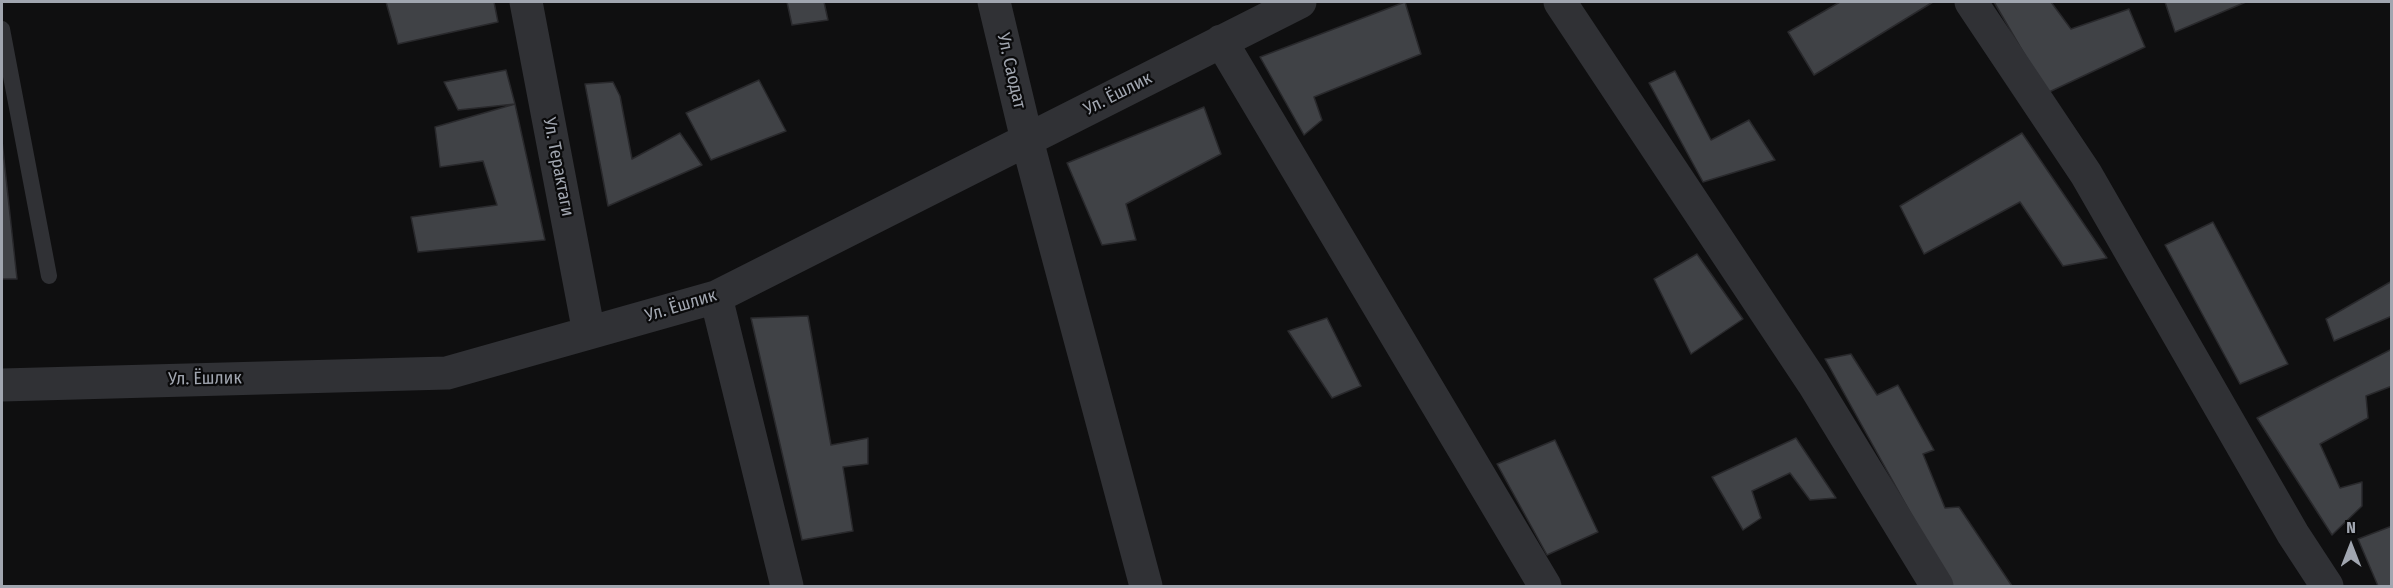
<!DOCTYPE html>
<html>
<head>
<meta charset="utf-8">
<style>
	body { margin:0 }
	#map { position:relative; width:2393px; height:588px; overflow:hidden; background:#0f0f10; font-family:"Fira Sans Condensed",sans-serif }
	canvas { display:block }
	.frame { position:absolute; inset:0; border:3px solid #a1a6b0; pointer-events:none }
	.north { position:absolute; left:2321px; top:516px; width:60px; height:60px; -webkit-text-stroke:4px #0a0a0b; paint-order:stroke; rotate:0deg; font-size:16px; font-weight:700; line-height:24px; text-align:center; color:#a1a6b0 }
	.north::after { content:''; display:block; margin:auto; width:21px; height:27px; background:#a1a6b0; clip-path:polygon(50% 0,100% 100%,50% 72%,0 100%) }
</style>
</head>
<body>
<div id="map">
<canvas width="2393" height="588"></canvas>
<div class="frame"></div>
<div class="north">N</div>
</div>
<script>
const c = document.querySelector('canvas').getContext('2d');
c.lineJoin = 'round';
function paint(path, color) { c.fillStyle = color; c.fill(path, 'evenodd'); }
function strokePath(path, color, width, dash) { c.strokeStyle = color; c.lineWidth = width; c.lineCap = dash ? 'butt' : 'round'; c.setLineDash(dash || []); c.stroke(path); }
function label(font, color, halo, rows, align = 'center') {
  c.font = font + ' "Fira Sans Condensed",sans-serif'; c.lineWidth = 4.5; c.setLineDash([]); c.textBaseline = 'middle'; c.strokeStyle = halo; c.fillStyle = color; for (const [text, x, y, turn = 0] of rows) {
    c.save(); c.translate(x, y); c.rotate((+turn || 0) * Math.PI / 180); c.textAlign = isNaN(turn) ? turn : align; if (halo) c.strokeText(text, 0, 0); c.fillText(text, 0, 0); c.restore();
  }
}
const building = new Path2D(`
	M 386,2 L 494,2 L 498,22 L 398,44 Z
	M 787,2 L 824,2 L 828,20 L 792,25 Z
	M 1405,2 L 1421,54 L 1314,97 L 1322,120 L 1304,135 L 1260,57 Z
	M 1840,2 L 1933,2 L 1814,75 L 1788,32 Z
	M 1994,2 L 2051,2 L 2071,29 L 2129,9 L 2145,47 L 2047,93 Z
	M 2165,2 L 2246,2 L 2175,32 Z
	M 506,70 L 515,104 L 458,110 L 444,82 Z
	M 1675,71 L 1711,140 L 1749,120 L 1775,160 L 1703,182 L 1649,83 Z
	M 759,80 L 786,131 L 711,160 L 686,113 Z
	M 613,82 L 620,96 L 632,159 L 680,133 L 702,165 L 608,206 L 585,84 Z
	M 515,104 L 545,240 L 418,252 L 411,217 L 497,205 L 483,161 L 440,167 L 435,127 Z
	M 1204,107 L 1221,154 L 1126,204 L 1136,240 L 1102,245 L 1067,163 Z
	M 2022,133 L 2107,258 L 2063,266 L 2020,202 L 1924,254 L 1900,206 Z
	M 2,141 L 17,279 L 2,279 Z
	M 2213,222 L 2288,364 L 2240,384 L 2165,245 Z
	M 1697,254 L 1743,319 L 1691,354 L 1654,279 Z
	M 2392,281 L 2392,316 L 2334,341 L 2326,319 Z
	M 808,316 L 831,445 L 868,438 L 868,464 L 843,467 L 853,531 L 802,540 L 751,318 Z
	M 1327,318 L 1361,386 L 1332,398 L 1288,331 Z
	M 2392,349 L 2392,386 L 2366,396 L 2368,418 L 2320,444 L 2340,488 L 2362,482 L 2362,506 L 2332,535 L 2257,418 Z
	M 1851,354 L 1877,395 L 1898,385 L 1934,450 L 1923,454 L 1945,508 L 1959,507 L 2012,586 L 1951,586 L 1825,359 Z
	M 1796,438 L 1836,498 L 1810,500 L 1790,473 L 1752,491 L 1761,518 L 1743,530 L 1712,477 Z
	M 1555,440 L 1598,532 L 1547,555 L 1497,464 Z
	M 2392,526 L 2392,586 L 2378,586 L 2358,539 Z`);
const lane = new Path2D(`
	M 2,29 L 49,276`);
const street = new Path2D(`
	M 526,2 L 589,333
	M 994,2 L 1027,140 L 1146,586
	M 1560,2 L 1813,383 L 1937,586
	M 1971,2 L 2086,174 L 2293,534 L 2327,586
	M 1221,41 L 1545,586
	M 716,297 L 787,586
	M 2,385 L 447,373 L 716,297 L 1300,2`);
const streetNames = [
	["Ул. Саодат",1011,71,77],
	["Ул. Ёшлик",1118,94,-27],
	["Ул. Терактаги",558,167,79],
	["Ул. Ёшлик",681,306,-17],
	["Ул. Ёшлик",205,379,-1]
];
paint(building, '#404246');
strokePath(building, '#29292c', 1.5);
strokePath(lane, '#303135', 16);
strokePath(street, '#303135', 33);
label('18px', '#a1a6b0', '#0a0a0b', streetNames);
</script>
</body>
</html>
